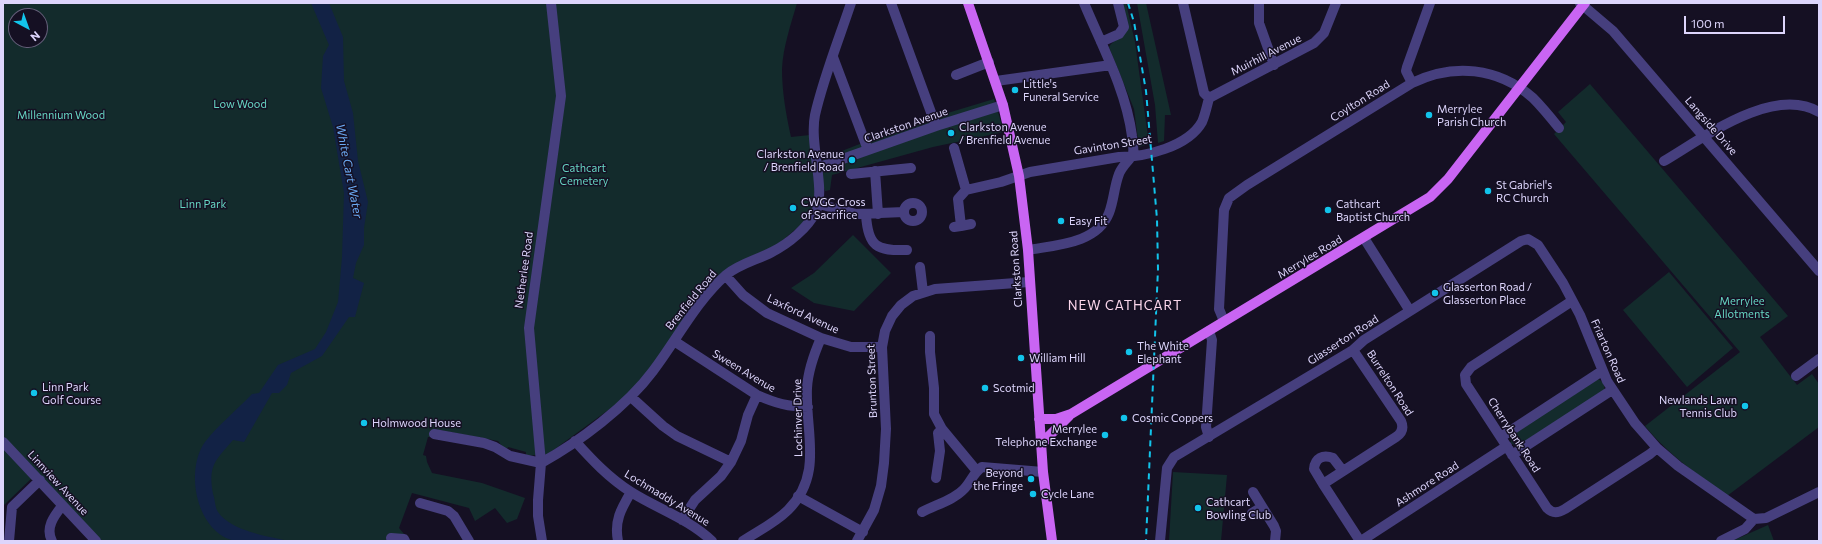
<!DOCTYPE html>
<html>
<head>
<meta charset="utf-8">
<style>
	body { margin:0 }
	#map { position:relative; width:1822px; height:544px; overflow:hidden; background:#151023; font-family:Commissioner,sans-serif }
	canvas { display:block }
	.frame { position:absolute; inset:0; border:4px solid #ddd5fc; pointer-events:none }
	.north { position:absolute; left:8px; top:8px; width:40px; height:40px; box-sizing:border-box; background:#151023; border:1px solid #655f7a; border-radius:50%; rotate:139deg; font-size:11px; font-weight:700; line-height:16px; text-align:center; color:#ddd5fc }
	.north::after { content:''; display:block; margin:auto; width:14px; height:18px; background:#12c4eb; clip-path:polygon(50% 0,100% 100%,50% 72%,0 100%) }
	.scale { position:absolute; left:1684px; top:16px; width:101px; height:18px; box-sizing:border-box; border:2px solid #ddd5fc; border-top:0; padding-left:5px; font-size:12px; line-height:14px; white-space:nowrap; color:#ddd5fc; -webkit-text-stroke:3px #151023; paint-order:stroke }
</style>
</head>
<body>
<div id="map">
<canvas width="1822" height="544"></canvas>
<div class="frame"></div>
<div class="north">N</div>
<div class="scale">100 m</div>
</div>
<script>
const c = document.querySelector('canvas').getContext('2d');
c.lineJoin = 'round';
function paint(path, color) { c.fillStyle = color; c.fill(path, 'evenodd'); }
function strokePath(path, color, width, dash) { c.strokeStyle = color; c.lineWidth = width; c.lineCap = dash ? 'butt' : 'round'; c.setLineDash(dash || []); c.stroke(path); }
function label(font, color, halo, rows, align = 'center') {
  c.font = font + ' Commissioner,sans-serif'; c.lineWidth = 3; c.setLineDash([]); c.textBaseline = 'middle'; c.strokeStyle = halo; c.fillStyle = color; for (const [text, x, y, turn = 0] of rows) {
    c.save(); c.translate(x, y); c.rotate((+turn || 0) * Math.PI / 180); c.textAlign = isNaN(turn) ? turn : align; if (halo) c.strokeText(text, 0, 0); c.fillText(text, 0, 0); c.restore();
  }
}
const green = new Path2D(`
	M 3,3 L 797,3 C 791,24 783,47 782,69 C 782,92 786,114 791,137 L 810,135 L 815,190 L 813,210 L 804,222 L 777,245 L 739,262 L 650,370 L 622,400 L 548,454 L 526,456 L 526,452 L 508,447 L 506,451 L 498,441 L 434,429 L 431,437 L 428,437 L 423,455 L 426,456 L 427,462 L 432,473 L 482,483 L 525,498 L 517,519 L 507,523 L 495,508 L 475,521 L 469,508 L 412,493 L 399,528 L 410,541 L 101,541 L 3,437 ZM 16,16 L 40,16 L 40,40 L 16,40 Z
	M 1122,3 L 1126,3 L 1135,42 L 1149,144 L 1139,147 L 1134,109 L 1109,47 C 1113,39 1122,40 1127,30 Z
	M 1137,3 L 1146,3 L 1171,115 L 1165,115 L 1164,141 L 1158,143 L 1155,105 Z
	M 1590,84 L 1788,316 L 1760,337 L 1797,385 L 1812,374 L 1819,384 L 1819,427 L 1727,496 C 1696,473 1670,456 1645,426 L 1740,352 L 1554,134 L 1566,122 L 1558,112 Z
	M 994,99 L 1004,132 L 933,147 L 832,175 L 830,190 L 825,191 L 819,173 L 824,158 L 875,138 L 940,119 L 941,115 Z
	M 853,235 L 891,273 L 854,311 L 814,303 L 791,288 L 814,273 Z
	M 1669,272 L 1733,348 L 1687,387 L 1623,310 Z
	M 1597,379 C 1602,380 1606,385 1604,390 L 1517,447 L 1511,443 L 1510,436 Z
	M 3,446 L 33,477 L 3,506 Z
	M 1173,472 L 1227,475 L 1221,541 L 1169,541 Z
	M 1768,525 L 1774,541 L 1732,541 Z`);
const water = new Path2D(`
	M 311,3 L 329,3 L 343,37 L 344,81 L 353,113 L 358,161 L 368,202 L 364,228 L 364,245 L 356,263 L 353,278 L 364,283 L 355,317 L 349,317 L 322,356 L 291,373 L 287,385 L 279,393 L 272,393 L 244,442 L 233,440 C 215,461 208,465 213,494 C 215,499 215,508 218,512 C 231,531 267,536 288,541 C 273,541 250,544 236,541 C 197,534 184,471 205,442 C 217,426 238,409 252,394 L 259,393 L 278,365 L 315,349 L 326,332 L 338,302 L 342,257 L 344,193 L 333,127 L 321,88 L 323,56 L 329,45 Z`);
const minor = new Path2D(`
	M 891,3 L 936,126
	M 1183,3 L 1204,93 L 1209,98
	M 1259,3 L 1259,23 L 1274,65
	M 1580,3 L 1613,31 L 1819,271
	M 1101,42 L 1119,34 L 1124,27 L 1118,3
	M 833,57 L 868,150
	M 956,75 L 989,62
	M 996,81 L 1111,65
	M 1412,83 L 1406,71 L 1407,67 L 1430,3
	M 1209,98 L 1314,43 L 1324,33 L 1336,3
	M 954,148 L 966,190 L 1001,182 L 1030,172 L 1119,157 C 1145,157 1188,147 1202,122 C 1205,115 1207,106 1209,98
	M 1664,161 C 1703,138 1773,85 1819,112
	M 817,168 L 936,126 L 1003,105
	M 875,171 L 878,214
	M 851,174 L 911,168
	M904 212a9 9 0 1 1 18 0a9 9 0 1 1-18 0Z
	M 819,204 L 856,214 L 904,212
	M 866,215 C 868,247 877,251 907,250
	M 961,226 L 971,224
	M 954,227 L 961,226 L 958,199 L 966,190
	M 1364,238 L 1410,311
	M 1028,250 C 1055,245 1097,244 1109,213 C 1114,200 1114,187 1119,174 C 1122,166 1129,161 1133,154 C 1134,148 1133,142 1132,136 C 1126,90 1102,46 1084,3
	M 920,267 L 923,292
	M 726,276 L 743,295 L 767,313 L 821,338 L 851,347 L 882,347
	M 1572,301 L 1471,367 L 1465,375 L 1466,384 L 1547,508 C 1553,514 1558,513 1565,509 L 1650,454 L 1657,448
	M 1224,321 L 1219,309 L 1224,210 L 1229,198 L 1247,185 L 1412,83 C 1453,63 1498,67 1533,98 C 1542,107 1551,118 1559,128
	M 1209,331 L 1212,340 L 1206,427 L 1209,437
	M 930,336 L 930,352 L 934,388 L 934,414 L 942,429 L 976,470
	M 674,341 L 757,395 C 775,403 789,407 808,407
	M 1353,350 L 1401,421 C 1404,428 1402,433 1396,437 L 1323,484 L 1360,541
	M 1796,376 L 1819,359
	M 631,397 L 663,426 L 677,436 L 731,462
	M 434,434 L 484,443 L 495,447 L 510,456 L 541,463
	M 1501,437 L 1602,371
	M 575,441 C 592,460 609,478 631,492 C 658,509 689,519 712,541
	M 3,442 L 96,541
	M 1512,455 L 1612,390
	M 541,463 C 579,442 627,406 653,371 C 676,341 697,300 726,275 C 739,264 757,260 772,252 C 788,244 808,228 816,211 C 826,189 809,144 815,115 C 823,79 839,39 851,3
	M 936,478 L 940,451 L 938,433 L 942,429
	M 1323,484 L 1314,469 C 1315,458 1323,454 1333,458 L 1343,471
	M 1253,492 L 1274,526 L 1276,531 L 1275,541
	M 798,496 L 863,532
	M 420,503 L 448,511 L 454,516 L 469,541
	M 922,512 C 935,505 954,500 964,489 C 971,482 973,473 982,467 L 1043,472
	M 1252,513 L 1262,507
	M 1754,519 L 1766,518 L 1819,492
	M 682,520 L 695,500 L 721,476 L 731,462 L 741,441 L 748,415 L 757,395
	M 391,538 L 404,539 L 405,541
	M 9,541 L 12,507 L 40,480
	M 52,541 C 45,528 54,516 62,506
	M 542,541 L 538,516 L 538,500 L 541,463 L 529,328 L 561,96 L 551,3
	M 618,541 C 614,521 621,509 631,492
	M 743,541 C 758,531 775,523 788,510 C 824,474 805,432 807,388 C 808,370 814,354 821,338
	M 857,541 L 874,510 L 881,486 L 884,463 L 886,429 L 882,347 L 885,331 L 892,316 L 901,305 L 913,296 L 935,289 L 1029,282
	M 1160,541 L 1167,468 L 1174,457 L 1353,350 L 1364,340 L 1521,241 L 1528,239 L 1538,245 L 1563,283 L 1580,315 L 1607,381 L 1635,423 L 1657,448 L 1678,466 L 1754,519
	M 1361,541 L 1507,446
	M 1721,541 L 1745,529 L 1754,519`);
const major = new Path2D(`
	M 968,3 L 1003,105 L 1019,176 L 1028,250 L 1043,472 L 1052,541
	M 1039,419 L 1056,419 L 1071,414 L 1430,197 L 1448,179 L 1585,3
	M 1041,446 L 1046,439 L 1069,416`);
const rail = new Path2D(`
	M 1128,3 L 1134,22 L 1146,91 L 1157,219 L 1158,269 L 1146,541`);
const markers = [
	[1015,90,4,"#12c4eb"],
	[1429,115,4,"#12c4eb"],
	[951,133,4,"#12c4eb"],
	[852,160,4,"#12c4eb"],
	[1488,191,4,"#12c4eb"],
	[793,208,4,"#12c4eb"],
	[1328,210,4,"#12c4eb"],
	[1061,221,4,"#12c4eb"],
	[1435,293,4,"#12c4eb"],
	[1129,352,4,"#12c4eb"],
	[1021,358,4,"#12c4eb"],
	[985,388,4,"#12c4eb"],
	[34,393,4,"#12c4eb"],
	[1745,406,4,"#12c4eb"],
	[1124,418,4,"#12c4eb"],
	[364,423,4,"#12c4eb"],
	[1105,435,4,"#12c4eb"],
	[1031,479,4,"#12c4eb"],
	[1033,494,4,"#12c4eb"],
	[1198,508,4,"#12c4eb"]
];
const streetNames = [
	["Muirhill Avenue",1266,55,-27],
	["Coylton Road",1360,101,-32],
	["Clarkston Avenue",906,125,-19],
	["Langside Drive",1711,126,49],
	["Gavinton Street",1113,145,-9],
	["Merrylee Road",1310,257,-31],
	["Clarkston Road",1016,269,-94],
	["Netherlee Road",524,270,-82],
	["Brenfield Road",691,300,-51],
	["Laxford Avenue",803,314,25],
	["Glasserton Road",1343,340,-33],
	["Friarton Road",1608,351,66],
	["Sween Avenue",744,371,31],
	["Brunton Street",872,381,-92],
	["Burrelton Road",1390,383,57],
	["Lochinver Drive",798,418,-91],
	["Cherrybank Road",1514,435,57],
	["Linnview Avenue",58,483,47],
	["Ashmore Road",1427,484,-33],
	["Lochmaddy Avenue",667,498,31]
];
const poiNames = [
	["Little's",1023,84],
	["Funeral Service",1023,97],
	["Merrylee",1437,109],
	["Parish Church",1437,122],
	["Clarkston Avenue",959,127],
	["/ Brenfield Avenue",959,140],
	["Clarkston Avenue",844,154,"right"],
	["/ Brenfield Road",844,167,"right"],
	["St Gabriel's",1496,185],
	["RC Church",1496,198],
	["CWGC Cross",801,202],
	["of Sacrifice",801,215],
	["Cathcart",1336,204],
	["Baptist Church",1336,217],
	["Easy Fit",1069,221],
	["Glasserton Road /",1443,287],
	["Glasserton Place",1443,300],
	["The White",1137,346],
	["Elephant",1137,359],
	["William Hill",1029,358],
	["Linn Park",42,387],
	["Golf Course",42,400],
	["Scotmid",993,388],
	["Newlands Lawn",1737,400,"right"],
	["Tennis Club",1737,413,"right"],
	["Cosmic Coppers",1132,418],
	["Holmwood House",372,423],
	["Merrylee",1097,429,"right"],
	["Telephone Exchange",1097,442,"right"],
	["Beyond",1023,473,"right"],
	["the Fringe",1023,486,"right"],
	["Cycle Lane",1041,494],
	["Cathcart",1206,502],
	["Bowling Club",1206,515]
];
const parkNames = [
	["Low Wood",240,104],
	["Millennium Wood",61,115],
	["Cathcart",584,168],
	["Cemetery",584,181],
	["Linn Park",203,204],
	["Merrylee",1742,301],
	["Allotments",1742,314]
];
const waterNames = [
	["White Cart Water",349,171,79]
];
const quarterNames = [
	["NEW CATHCART",1125,306]
];
paint(green, '#132b2c');
paint(water, '#122245');
strokePath(minor, '#463f7e', 10);
strokePath(major, '#c965f3', 10);
strokePath(rail, '#12c4eb', 2, [6, 5]);
for (const [x, y, r, color] of markers) { const dot = new Path2D(); dot.arc(x, y, r, 0, 2 * Math.PI); c.fillStyle = color; c.fill(dot); strokePath(dot, '#151023', 1.5); }
label('11px', '#ddd5fc', '#151023', streetNames);
label('11px', '#ddd5fc', '#151023', poiNames, 'left');
label('11px', '#66d6c3', '#151023', parkNames);
label('italic 12px', '#6baaf4', '#151023', waterNames);
c.letterSpacing = '1px';
label('13px', '#fcd7ec', '#151023', quarterNames);
c.letterSpacing = '0px';
</script>
</body>
</html>
